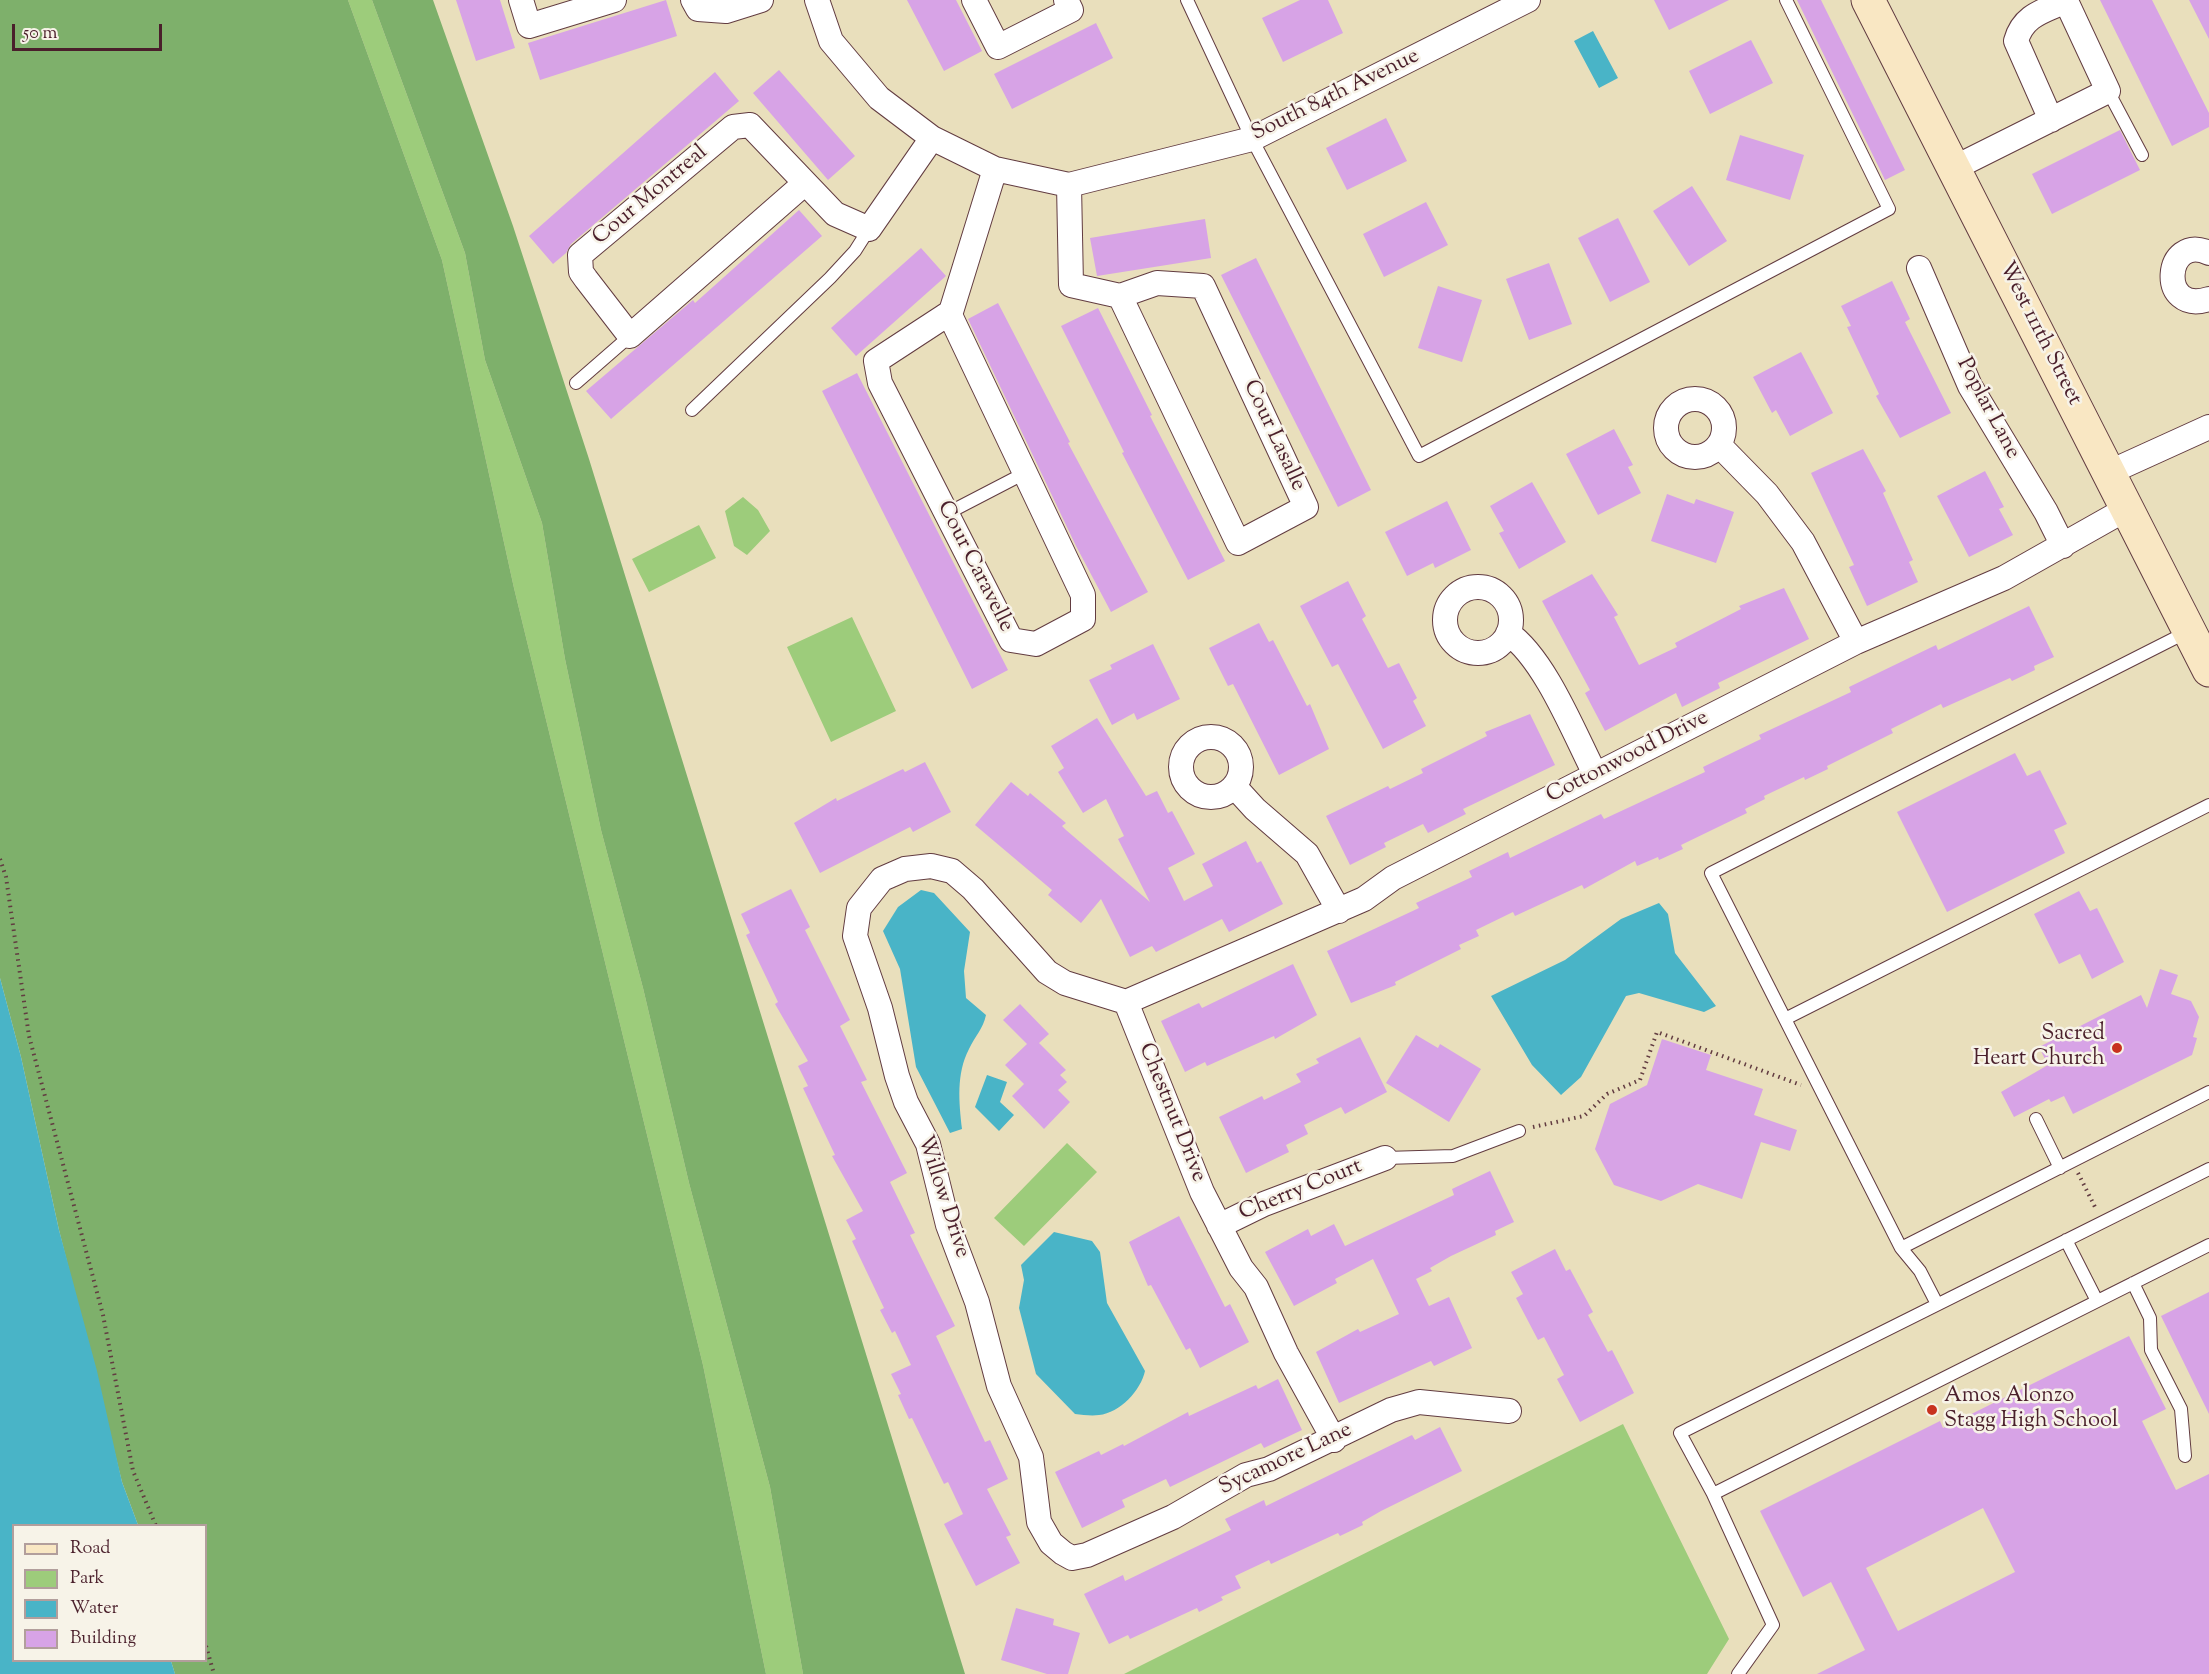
<!DOCTYPE html>
<html>
<head>
<meta charset="utf-8">
<style>
	body { margin:0 }
	#map { position:relative; width:2209px; height:1674px; overflow:hidden; background:#e9dfbc; font-family:"Sorts Mill Goudy",serif }
	canvas { display:block }
	.legend { position:absolute; left:12px; top:1524px; width:195px; height:138px; box-sizing:border-box; background:#f7f3e8; border:2px solid #b29e9c; margin:0; padding:8px 10px; list-style:none; font-size:18px; color:#4a1f2b }
	.legend li { display:flex; align-items:center; gap:12px; height:30px }
	.legend b { width:30px; border:2px solid #b29e9c }
	.scale { position:absolute; left:12px; top:24px; width:150px; height:27px; box-sizing:border-box; border:3px solid #4a1f2b; border-top:0; padding-left:8px; font-size:18px; line-height:21px; white-space:nowrap; color:#4a1f2b; -webkit-text-stroke:4px #f7f3e8; paint-order:stroke }
</style>
</head>
<body>
<div id="map">
<canvas width="2209" height="1674"></canvas>
<ul class="legend">
<li><b style="height:8px;background:#f9e7c3"></b>Road</li>
<li><b style="height:16px;background:#9dcc7b"></b>Park</li>
<li><b style="height:16px;background:#49b4c7"></b>Water</li>
<li><b style="height:16px;background:#d7a3e6"></b>Building</li>
</ul>
<div class="scale">50 m</div>
</div>
<script>
const c = document.querySelector('canvas').getContext('2d');
c.lineJoin = 'round';
function paint(path, color) { c.fillStyle = color; c.fill(path, 'evenodd'); }
function strokePath(path, color, width, dash) { c.strokeStyle = color; c.lineWidth = width; c.lineCap = dash ? 'butt' : 'round'; c.setLineDash(dash || []); c.stroke(path); }
function label(font, color, halo, rows, align = 'center') {
  c.font = font + ' "Sorts Mill Goudy",serif'; c.lineWidth = 5; c.setLineDash([]); c.textBaseline = 'middle'; c.strokeStyle = halo; c.fillStyle = color; for (const [text, x, y, turn = 0] of rows) {
    c.save(); c.translate(x, y); c.rotate((+turn || 0) * Math.PI / 180); c.textAlign = isNaN(turn) ? turn : align; if (halo) c.strokeText(text, 0, 0); c.fillText(text, 0, 0); c.restore();
  }
}
const green = new Path2D(`
	M 348,0 L 372,0 L 465,253 L 485,360 L 542,523 L 565,659 L 601,830 L 643,988 L 689,1183 L 770,1487 L 803,1674 L 766,1674 L 703,1365 L 514,588 L 442,260 Z
	M 743,497 L 758,510 L 770,531 L 747,555 L 734,546 L 725,511 Z
	M 699,525 L 716,558 L 649,592 L 632,559 Z
	M 852,617 L 896,711 L 831,742 L 787,647 Z
	M 1067,1143 L 1097,1172 L 1024,1246 L 994,1218 Z
	M 1623,1424 L 1729,1639 L 1707,1674 L 1124,1674 Z`);
const forest = new Path2D(`
	M 0,0 L 348,0 L 442,260 L 514,588 L 703,1365 L 766,1674 L 175,1674 L 171,1661 L 206,1660 L 206,1526 L 138,1525 L 122,1482 L 59,1230 L 21,1057 L 0,978 Z
	M 372,0 L 433,0 L 513,226 L 589,459 L 965,1674 L 803,1674 L 770,1487 L 689,1183 L 643,988 L 601,830 L 565,659 L 542,523 L 485,360 L 465,253 Z`);
const water = new Path2D(`
	M 1593,31 L 1618,78 L 1599,88 L 1574,41 Z
	M 921,890 L 934,893 L 970,932 L 964,971 L 966,998 L 986,1015 C 983,1029 975,1036 969,1049 C 956,1074 959,1102 962,1129 L 950,1133 L 916,1067 L 900,969 L 883,931 L 898,907 Z
	M 1659,903 L 1668,914 L 1675,953 L 1716,1006 L 1704,1012 L 1639,993 L 1626,996 L 1581,1077 L 1561,1095 L 1532,1065 L 1491,996 L 1565,960 L 1621,919 Z
	M 0,978 L 21,1057 L 59,1230 L 97,1371 L 122,1482 L 138,1525 L 14,1526 L 14,1660 L 171,1661 L 175,1674 L 0,1674 Z
	M 987,1075 L 1007,1082 L 1000,1102 L 1014,1115 L 999,1131 L 975,1107 Z
	M 1054,1232 L 1092,1241 L 1100,1252 L 1107,1303 L 1145,1371 C 1141,1390 1120,1413 1099,1415 C 1092,1416 1083,1415 1075,1414 L 1036,1374 L 1019,1308 L 1024,1280 L 1021,1265 Z`);
const building = new Path2D(`
	M 456,0 L 500,0 L 515,48 L 476,61 Z
	M 666,0 L 677,36 L 540,80 L 528,43 Z
	M 907,0 L 956,0 L 982,51 L 944,71 Z
	M 1300,0 L 1328,0 L 1343,33 L 1283,62 L 1262,18 Z
	M 1654,0 L 1729,0 L 1669,30 Z
	M 1797,0 L 1821,0 L 1905,170 L 1885,180 Z
	M 2100,0 L 2152,0 L 2209,113 L 2209,127 L 2172,146 Z
	M 2189,0 L 2209,0 L 2209,39 Z
	M 1096,23 L 1113,58 L 1012,109 L 994,74 Z
	M 1751,40 L 1773,83 L 1710,114 L 1689,71 Z
	M 779,70 L 855,156 L 828,180 L 753,93 Z
	M 715,72 L 739,101 L 571,244 L 566,253 L 553,264 L 529,236 Z
	M 1386,118 L 1407,161 L 1347,190 L 1326,148 Z
	M 2120,130 L 2140,170 L 2052,214 L 2032,174 Z
	M 1740,135 L 1804,155 L 1790,200 L 1726,180 Z
	M 1692,186 L 1727,241 L 1689,266 L 1653,211 Z
	M 1426,202 L 1448,245 L 1384,277 L 1363,234 Z
	M 799,210 L 822,236 L 611,419 L 586,391 L 693,300 L 695,303 Z
	M 1618,218 L 1650,282 L 1610,302 L 1578,238 Z
	M 1205,219 L 1211,258 L 1097,276 L 1090,238 Z
	M 921,248 L 946,276 L 856,356 L 831,328 Z
	M 1256,258 L 1371,490 L 1338,507 L 1221,275 Z
	M 1549,263 L 1572,324 L 1529,340 L 1506,279 Z
	M 1892,281 L 1910,319 L 1905,322 L 1951,413 L 1900,438 L 1876,396 L 1879,394 L 1847,327 L 1851,326 L 1841,306 Z
	M 1438,286 L 1482,300 L 1462,362 L 1418,348 Z
	M 998,303 L 1070,442 L 1068,443 L 1148,592 L 1111,612 L 1076,546 L 968,319 Z
	M 1098,308 L 1152,415 L 1150,416 L 1225,561 L 1188,580 L 1122,453 L 1124,452 L 1061,326 Z
	M 1801,352 L 1833,413 L 1790,436 L 1776,410 L 1772,413 L 1753,377 Z
	M 857,373 L 1008,670 L 972,689 L 822,391 Z
	M 1614,429 L 1633,465 L 1628,467 L 1641,493 L 1598,515 L 1566,454 Z
	M 1863,449 L 1886,491 L 1883,493 L 1913,560 L 1909,562 L 1918,582 L 1867,606 L 1849,567 L 1854,565 L 1811,473 Z
	M 1985,471 L 2004,507 L 1999,509 L 2013,535 L 1969,557 L 1937,496 Z
	M 1532,482 L 1566,542 L 1519,569 L 1499,533 L 1504,531 L 1490,506 Z
	M 1667,494 L 1694,504 L 1696,499 L 1734,512 L 1716,563 L 1651,541 Z
	M 1447,501 L 1471,550 L 1435,568 L 1433,563 L 1407,576 L 1385,532 Z
	M 1592,574 L 1618,615 L 1614,617 L 1639,665 L 1677,647 L 1675,643 L 1741,609 L 1739,606 L 1784,588 L 1809,639 L 1718,683 L 1720,688 L 1682,707 L 1676,693 L 1605,731 L 1585,693 L 1590,690 L 1542,601 Z
	M 1348,581 L 1366,616 L 1362,619 L 1388,668 L 1399,663 L 1417,698 L 1413,701 L 1426,726 L 1383,749 L 1338,664 L 1332,667 L 1300,606 Z
	M 2029,606 L 2054,657 L 2034,666 L 2035,670 L 2012,681 L 2010,678 L 1943,708 L 1941,704 L 1891,729 L 1893,733 L 1827,766 L 1828,769 L 1805,780 L 1804,777 L 1764,796 L 1765,799 L 1745,809 L 1747,813 L 1681,845 L 1683,849 L 1659,860 L 1658,857 L 1637,866 L 1635,861 L 1584,889 L 1582,885 L 1515,916 L 1513,912 L 1476,930 L 1479,936 L 1459,945 L 1461,949 L 1395,982 L 1396,985 L 1351,1003 L 1327,951 L 1419,908 L 1416,903 L 1472,877 L 1469,871 L 1508,852 L 1510,858 L 1601,814 L 1604,819 L 1705,772 L 1703,767 L 1761,739 L 1759,735 L 1851,692 L 1849,687 L 1936,645 L 1938,650 Z
	M 1259,623 L 1269,642 L 1273,640 L 1307,706 L 1310,704 L 1329,749 L 1279,775 L 1233,684 L 1228,686 L 1209,648 Z
	M 1153,644 L 1180,699 L 1137,720 L 1134,713 L 1112,725 L 1089,680 L 1112,669 L 1110,665 Z
	M 1530,714 L 1555,765 L 1463,809 L 1466,814 L 1428,833 L 1423,824 L 1384,843 L 1386,847 L 1350,865 L 1326,816 L 1388,786 L 1390,789 L 1423,773 L 1421,769 L 1487,736 L 1485,732 Z
	M 1097,718 L 1146,796 L 1157,791 L 1168,813 L 1172,811 L 1195,854 L 1168,868 L 1184,901 L 1213,886 L 1202,864 L 1246,841 L 1257,863 L 1261,861 L 1283,904 L 1229,932 L 1222,919 L 1156,952 L 1152,946 L 1130,957 L 1101,899 L 1081,923 L 1048,895 L 1052,890 L 975,825 L 1011,782 L 1028,796 L 1030,793 L 1066,823 L 1062,826 L 1066,830 L 1150,902 L 1118,839 L 1124,836 L 1106,799 L 1083,813 L 1058,772 L 1064,768 L 1051,746 Z
	M 2015,753 L 2027,776 L 2040,770 L 2067,824 L 2054,830 L 2065,853 L 1947,912 L 1897,812 Z
	M 925,762 L 951,812 L 913,832 L 910,827 L 820,873 L 794,823 L 836,798 L 837,801 L 903,769 L 905,772 Z
	M 791,889 L 810,927 L 805,930 L 850,1020 L 840,1026 L 867,1080 L 861,1082 L 907,1173 L 890,1182 L 915,1233 L 910,1235 L 955,1326 L 936,1336 L 985,1442 L 990,1440 L 1008,1479 L 987,1489 L 1011,1535 L 1006,1537 L 1020,1563 L 976,1586 L 944,1524 L 963,1514 L 948,1482 L 944,1484 L 912,1418 L 909,1419 L 898,1395 L 901,1394 L 891,1374 L 911,1365 L 895,1331 L 892,1333 L 880,1310 L 884,1308 L 852,1241 L 856,1239 L 846,1220 L 863,1211 L 832,1156 L 835,1155 L 803,1088 L 808,1086 L 798,1066 L 808,1061 L 775,1004 L 778,1002 L 746,935 L 750,933 L 741,914 Z
	M 2079,891 L 2090,911 L 2097,908 L 2124,962 L 2092,979 L 2080,954 L 2059,964 L 2034,914 Z
	M 1293,964 L 1317,1015 L 1275,1039 L 1274,1036 L 1207,1066 L 1205,1062 L 1185,1072 L 1161,1021 L 1199,1003 L 1202,1008 Z
	M 2160,969 L 2178,975 L 2171,994 L 2191,1001 L 2199,1017 L 2193,1037 L 2197,1038 L 2192,1055 L 2073,1114 L 2064,1096 L 2051,1102 L 2049,1099 L 2014,1117 L 2001,1092 L 2048,1065 L 2039,1047 L 2141,995 L 2147,1008 Z
	M 1020,1004 L 1049,1034 L 1039,1043 L 1066,1070 L 1060,1075 L 1067,1082 L 1058,1090 L 1070,1102 L 1044,1129 L 1012,1096 L 1024,1084 L 1005,1065 L 1027,1044 L 1003,1020 Z
	M 1416,1035 L 1438,1048 L 1440,1044 L 1481,1069 L 1449,1122 L 1386,1083 Z
	M 1360,1037 L 1387,1092 L 1345,1114 L 1341,1107 L 1304,1125 L 1308,1134 L 1286,1145 L 1289,1152 L 1246,1173 L 1219,1117 L 1262,1096 L 1264,1100 L 1301,1082 L 1296,1074 L 1319,1063 L 1316,1059 Z
	M 1662,1039 L 1711,1055 L 1706,1070 L 1763,1089 L 1754,1115 L 1797,1130 L 1790,1151 L 1761,1142 L 1742,1199 L 1698,1184 L 1661,1201 L 1614,1185 L 1595,1149 L 1610,1104 L 1647,1085 Z
	M 1490,1171 L 1514,1222 L 1495,1231 L 1496,1235 L 1451,1256 L 1430,1268 L 1432,1271 L 1416,1279 L 1429,1306 L 1449,1297 L 1472,1348 L 1434,1366 L 1431,1361 L 1339,1403 L 1316,1352 L 1358,1329 L 1360,1332 L 1399,1314 L 1373,1259 L 1335,1279 L 1337,1283 L 1294,1306 L 1265,1252 L 1308,1229 L 1311,1236 L 1334,1224 L 1345,1246 L 1454,1195 L 1452,1189 Z
	M 1179,1216 L 1225,1307 L 1230,1304 L 1249,1342 L 1200,1368 L 1190,1348 L 1186,1350 L 1151,1285 L 1148,1286 L 1129,1242 Z
	M 1555,1249 L 1566,1271 L 1570,1269 L 1593,1312 L 1588,1315 L 1608,1352 L 1612,1350 L 1634,1393 L 1580,1422 L 1557,1379 L 1564,1375 L 1544,1337 L 1538,1340 L 1516,1298 L 1523,1294 L 1511,1272 Z
	M 2209,1292 L 2209,1414 L 2161,1316 Z
	M 2129,1336 L 2166,1409 L 2142,1421 L 2176,1490 L 2209,1474 L 2209,1674 L 1817,1674 L 1865,1650 L 1831,1582 L 1803,1597 L 1760,1511 L 1940,1421 L 1943,1428 ZM 1983,1508 L 2015,1572 L 1898,1631 L 1866,1568 Z
	M 1278,1379 L 1302,1430 L 1264,1448 L 1261,1443 L 1170,1487 L 1166,1479 L 1122,1500 L 1125,1507 L 1082,1528 L 1055,1472 L 1099,1451 L 1101,1455 L 1123,1444 L 1124,1446 L 1188,1412 L 1189,1416 L 1256,1385 L 1258,1389 Z
	M 1440,1427 L 1462,1471 L 1381,1511 L 1362,1522 L 1363,1525 L 1340,1536 L 1338,1533 L 1271,1564 L 1269,1560 L 1235,1576 L 1241,1588 L 1221,1597 L 1223,1600 L 1199,1612 L 1197,1608 L 1130,1639 L 1128,1635 L 1109,1644 L 1084,1594 L 1123,1575 L 1125,1581 L 1231,1530 L 1225,1519 L 1264,1500 L 1266,1506 L 1412,1435 L 1415,1440 Z
	M 1016,1608 L 1054,1619 L 1053,1625 L 1080,1633 L 1068,1674 L 1047,1674 L 1001,1660 Z`);
const path = new Path2D(`
	M 0,859 L 6,877 L 29,1036 L 103,1315 L 133,1471 L 156,1526
	M 1533,1127 L 1584,1116 L 1607,1094 L 1640,1080 L 1657,1032 L 1801,1085
	M 2078,1173 L 2096,1209
	M 206,1646 L 214,1674`);
const lane = new Path2D(`
	M 1187,0 L 1252,139 L 1419,456 L 1889,209 L 1786,0
	M 2108,91 L 2142,155
	M 576,383 L 630,336
	M 692,410 L 830,278 L 855,251 L 869,229
	M 946,514 L 1025,473
	M 2189,631 L 1711,873 L 1901,1248 L 2209,1092
	M 1785,1019 L 2209,805
	M 2036,1119 L 2060,1168
	M 1385,1158 L 1453,1156 L 1519,1131
	M 2066,1240 L 2097,1301
	M 1901,1248 L 1920,1271 L 1937,1304
	M 2133,1283 L 2150,1318 L 2151,1350 L 2181,1409 L 2185,1456
	M 1713,1494 L 2209,1245
	M 1738,1674 L 1773,1625 L 1713,1494 L 1680,1433 L 2209,1169`);
const street = new Path2D(`
	M 521,0 L 529,26 L 614,0
	M 693,0 L 698,9 L 726,11 L 761,0
	M 817,0 L 831,41 L 879,98 L 932,138 L 995,169 L 1069,185 L 1252,139 L 1528,0
	M 974,0 L 998,47 L 1071,10 L 1066,0
	M 1954,168 L 2108,91 L 2066,1 C 2044,11 2023,15 2016,41 L 2051,120
	M 804,184 L 630,336 L 586,279 L 581,272 L 580,255 L 733,127 L 750,125 L 835,214 L 869,229 L 932,138
	M 1069,185 L 1071,285 L 1120,296 L 1238,543 L 1306,507 L 1203,286 L 1157,283 L 1120,296
	M 2209,253 C 2164,232 2157,316 2209,299
	M 1919,268 L 1970,386 L 2046,512 L 2063,546
	M 951,312 L 876,361 L 880,383 L 1011,640 L 1036,644 L 1083,619 L 1083,595 L 950,315 L 995,169
	M1666 428a29 29 0 1 1 58 0a29 29 0 1 1-58 0Z
	M 1719,445 L 1767,494 L 1803,542 L 1856,642
	M 2110,472 L 2209,427
	M1445 620a33 33 0 1 1 66 0a33 33 0 1 1-66 0Z
	M 1508,633 C 1545,659 1574,733 1595,774
	M1181 767a30 30 0 1 1 60 0a30 30 0 1 1-60 0Z
	M 1234,786 L 1255,809 L 1307,854 L 1339,911
	M 1126,1002 L 1364,899 L 1393,878 L 1856,642 L 2004,578 L 2128,508
	M 1219,1226 L 1264,1204 L 1385,1158
	M 1334,1440 L 1286,1353 L 1256,1287 L 1241,1268 L 1202,1192 L 1126,1002 L 1065,983 L 1047,972 L 973,889 L 952,871 L 931,866 L 905,869 L 882,879 L 859,908 L 855,936 L 880,1008 L 897,1076 L 906,1102 L 928,1144 L 948,1225 L 977,1302 L 999,1386 L 1031,1457 L 1039,1522 L 1051,1543 L 1063,1553 L 1072,1558 L 1087,1555 L 1173,1517 L 1246,1475 L 1269,1469 L 1391,1410 L 1419,1402 L 1509,1411`);
const secondary = new Path2D(`
	M 1868,0 L 2209,670`);
const markers = [
	[2117,1048,6,"#c8321e"],
	[1932,1410,6,"#c8321e"]
];
const streetNames = [
	["South 84th Avenue",1336,96,-26],
	["Cour Montreal",651,196,-40],
	["West 111th Street",2039,334,63],
	["Poplar Lane",1987,409,62],
	["Cour Lasalle",1273,436,65],
	["Cour Caravelle",974,567,63],
	["Cottonwood Drive",1628,758,-27],
	["Chestnut Drive",1171,1113,68],
	["Cherry Court",1301,1191,-22],
	["Willow Drive",942,1197,72],
	["Sycamore Lane",1286,1460,-25]
];
const poiNames = [
	["Sacred",2105,1035],
	["Heart Church",2105,1060],
	["Amos Alonzo",1944,1397,"left"],
	["Stagg High School",1944,1422,"left"]
];
paint(green, '#9dcc7b');
paint(forest, '#7eb06b');
paint(water, '#49b4c7');
paint(building, '#d7a3e6');
strokePath(lane, '#623c41', 14);
strokePath(street, '#623c41', 26);
strokePath(secondary, '#623c41', 35);
strokePath(path, '#623c41', 4, [1.5, 4.5]);
strokePath(lane, '#fff', 12);
strokePath(street, '#fff', 24);
strokePath(secondary, '#f9e7c3', 33);
for (const [x, y, r, color] of markers) { const dot = new Path2D(); dot.arc(x, y, r, 0, 2 * Math.PI); c.fillStyle = color; c.fill(dot); strokePath(dot, '#f7f3e8', 2); }
label('22px', '#4a1f2b', '#f7f3e8', streetNames);
label('22px', '#4a1f2b', '#f7f3e8', poiNames, 'right');
</script>
</body>
</html>
